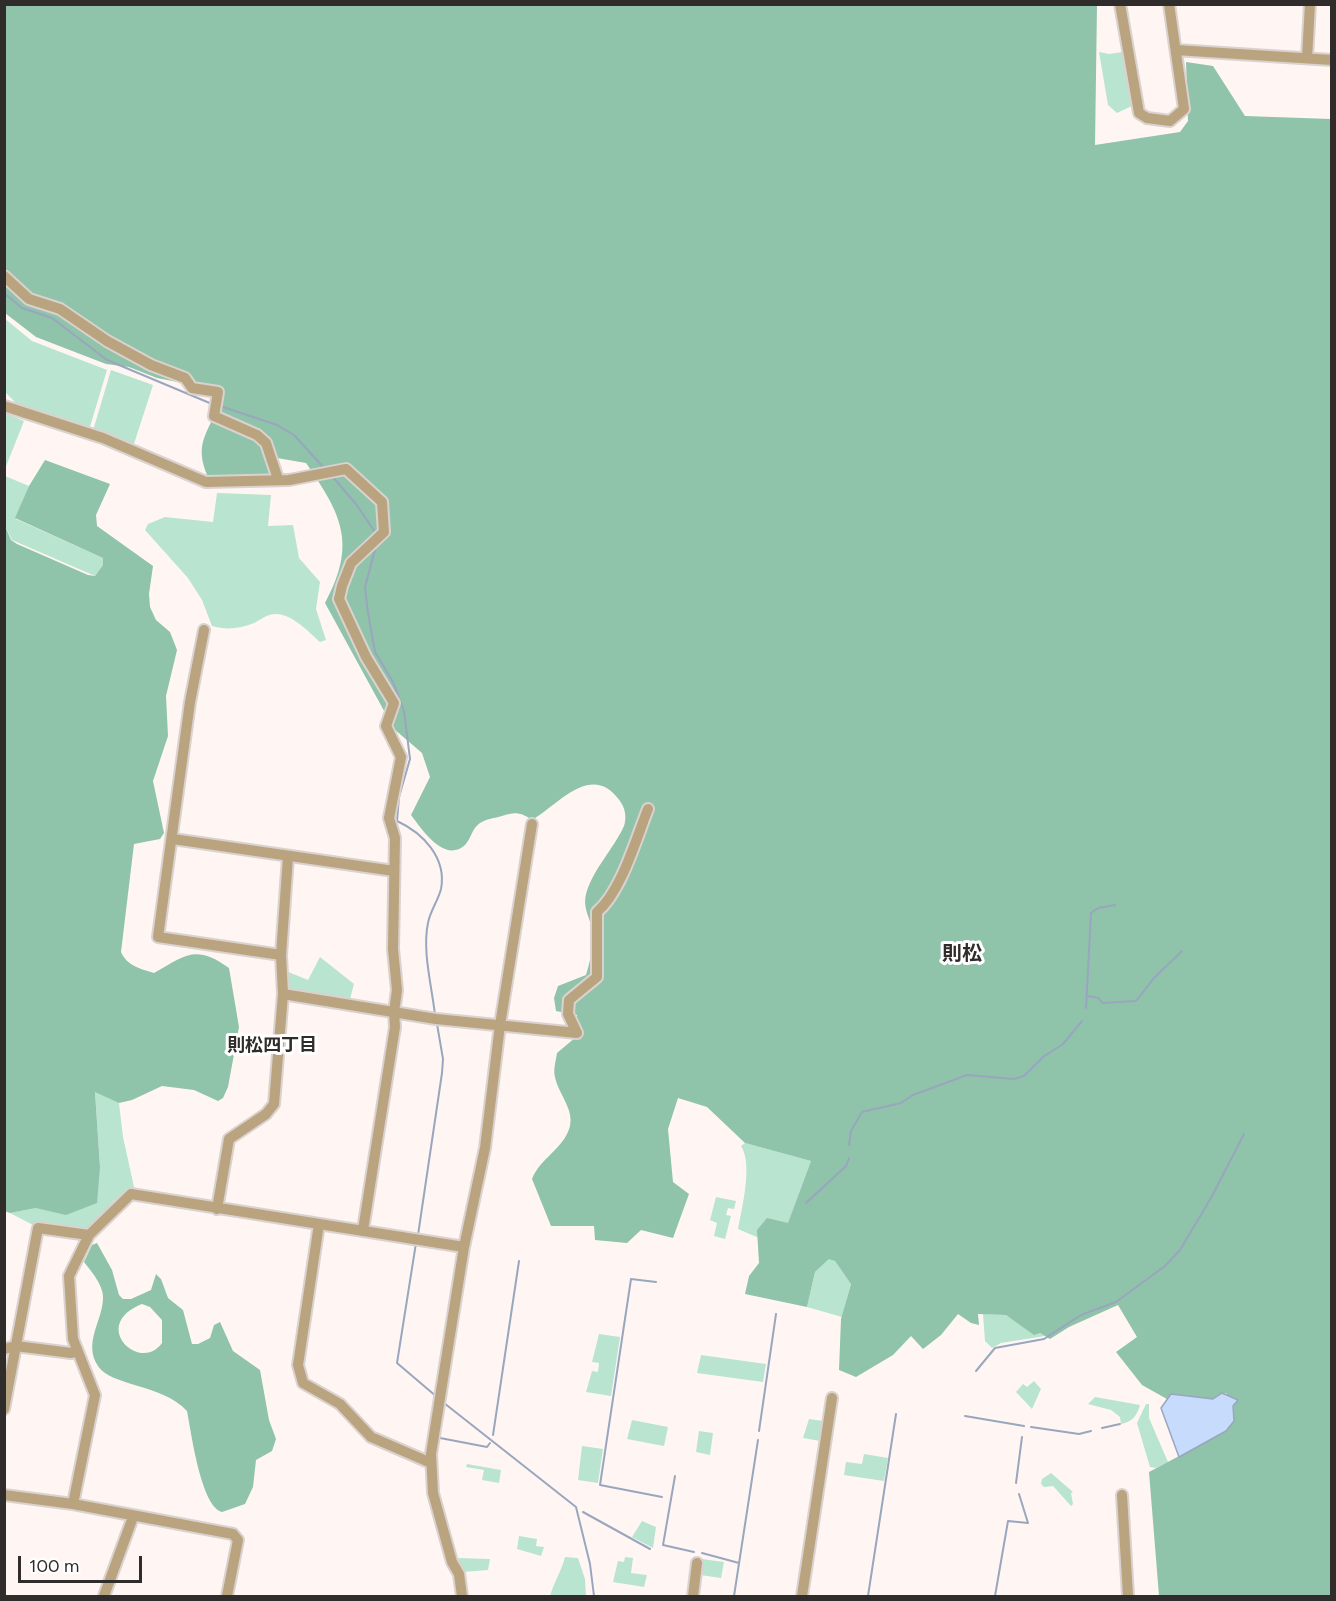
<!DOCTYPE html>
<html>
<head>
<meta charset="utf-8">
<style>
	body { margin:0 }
	#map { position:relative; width:1336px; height:1601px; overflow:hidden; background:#fff6f3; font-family:Figtree,sans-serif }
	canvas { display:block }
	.frame { position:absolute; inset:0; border:6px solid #2f2c2b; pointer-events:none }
	.scale { position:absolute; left:18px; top:1556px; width:124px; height:27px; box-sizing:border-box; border:3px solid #2f2c2b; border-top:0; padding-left:8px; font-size:18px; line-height:21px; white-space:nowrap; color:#2f2c2b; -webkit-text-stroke:4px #fff; paint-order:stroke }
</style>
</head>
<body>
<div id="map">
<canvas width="1336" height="1601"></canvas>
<div class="frame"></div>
<div class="scale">100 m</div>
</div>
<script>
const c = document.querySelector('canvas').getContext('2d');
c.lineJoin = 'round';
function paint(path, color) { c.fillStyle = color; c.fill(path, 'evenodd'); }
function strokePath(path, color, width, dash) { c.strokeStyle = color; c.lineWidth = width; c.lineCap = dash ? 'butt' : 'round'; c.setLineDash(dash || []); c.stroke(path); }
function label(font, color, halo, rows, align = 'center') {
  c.font = font + ' Figtree,"Noto Sans JP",sans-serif'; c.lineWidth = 6; c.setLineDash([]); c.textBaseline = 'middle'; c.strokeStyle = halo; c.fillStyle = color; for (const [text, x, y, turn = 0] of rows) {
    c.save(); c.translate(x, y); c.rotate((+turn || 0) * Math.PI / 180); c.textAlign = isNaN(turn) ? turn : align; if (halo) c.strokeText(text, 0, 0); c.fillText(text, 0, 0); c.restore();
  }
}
const green = new Path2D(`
	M 1099,52 L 1109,54 L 1122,52 L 1132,106 L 1117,113 L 1108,105 Z
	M 4,318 L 32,341 L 107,370 L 89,430 L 22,409 L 5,392 Z
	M 111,370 L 153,385 L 132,450 L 92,434 Z
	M 5,413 L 24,421 L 5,469 Z
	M 5,476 L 29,486 L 16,519 L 103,558 L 103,565 L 95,576 L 12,540 L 5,526 Z
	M 217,493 L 271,495 L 268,526 L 293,525 L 299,558 L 320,582 L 316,609 L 326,640 L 320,642 C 309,632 292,614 276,614 C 267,614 262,619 254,623 C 240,629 226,630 212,626 L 202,600 L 188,578 L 145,530 L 148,524 L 165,517 L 213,522 Z
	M 320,957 L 354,984 L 349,1003 L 285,991 L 286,971 L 308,980 Z
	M 95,1091 L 119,1103 L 123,1137 L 134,1187 L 115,1200 L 88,1229 L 33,1225 L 10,1213 L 36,1208 L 100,1167 Z
	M 745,1143 L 811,1161 L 788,1224 L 759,1235 L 759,1238 L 738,1229 C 742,1207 753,1165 741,1146 Z
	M 716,1197 L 736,1201 L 734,1209 L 728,1208 L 726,1215 L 731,1216 L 725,1239 L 714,1236 L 717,1223 L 710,1220 Z
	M 830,1258 L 835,1261 L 851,1283 L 842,1317 L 807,1307 L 815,1272 Z
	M 983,1314 L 1006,1315 L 1034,1334 L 1040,1333 L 1045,1336 L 1001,1343 L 992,1348 L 985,1341 Z
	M 599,1334 L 620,1337 L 611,1396 L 586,1392 L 592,1371 L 598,1372 L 599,1363 L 592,1362 Z
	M 701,1355 L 766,1364 L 763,1382 L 697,1373 Z
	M 1034,1381 L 1041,1389 L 1032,1409 L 1016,1392 L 1023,1384 L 1027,1387 Z
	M 1095,1397 L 1140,1405 C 1137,1416 1132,1422 1121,1424 L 1120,1417 L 1111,1410 L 1088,1404 Z
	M 1146,1404 L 1149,1404 L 1149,1418 L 1168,1462 L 1156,1468 L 1150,1467 L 1137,1423 Z
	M 809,1419 L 823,1421 L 820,1441 L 803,1438 Z
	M 632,1420 L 668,1427 L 664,1446 L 627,1439 Z
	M 699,1431 L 713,1433 L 710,1455 L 696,1452 Z
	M 582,1446 L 603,1449 L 598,1483 L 578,1480 Z
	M 864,1454 L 888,1458 L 884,1481 L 844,1475 L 846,1462 L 862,1464 Z
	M 467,1464 L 501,1470 L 499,1483 L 482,1480 L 484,1470 L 466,1467 Z
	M 1051,1473 L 1073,1492 L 1071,1493 L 1073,1504 L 1071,1506 L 1053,1486 L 1044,1487 L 1041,1484 L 1042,1479 Z
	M 642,1521 L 656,1527 L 653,1548 L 632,1537 Z
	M 519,1536 L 537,1539 L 536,1546 L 544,1547 L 541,1556 L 517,1549 Z
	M 565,1557 L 578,1558 L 585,1579 L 586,1596 L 550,1596 C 554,1582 561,1572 565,1557 Z
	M 625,1557 L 633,1558 L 631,1573 L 647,1575 L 644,1587 L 613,1582 L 618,1561 L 624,1562 Z
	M 458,1558 L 490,1559 L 488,1570 L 462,1572 Z
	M 702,1559 L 724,1562 L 721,1578 L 700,1575 Z`);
const forest = new Path2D(`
	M 5,5 L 1097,5 L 1095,145 L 1180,132 L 1188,121 L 1186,62 L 1213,66 L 1245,116 L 1331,119 L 1331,1596 L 1159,1596 L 1149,1472 L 1226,1431 L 1234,1421 L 1233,1406 L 1226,1393 L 1213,1399 L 1171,1394 L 1167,1399 L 1142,1385 L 1116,1352 L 1137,1337 L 1118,1305 L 1069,1327 L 1050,1339 L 1040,1333 L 1034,1335 L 1006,1315 L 978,1314 L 979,1325 L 971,1323 L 958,1314 L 941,1335 L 923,1349 L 911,1336 L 893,1355 L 856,1377 L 839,1370 L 841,1319 L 851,1284 L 835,1261 L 829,1259 L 815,1272 L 807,1307 L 745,1294 L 749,1276 L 759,1263 L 757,1230 L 767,1218 L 788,1223 L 811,1161 L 745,1143 L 707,1107 L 678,1098 L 668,1129 L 673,1182 L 689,1194 L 673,1238 L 641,1230 L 627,1243 L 595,1240 L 594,1226 L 551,1226 L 532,1179 C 540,1158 564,1149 570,1126 C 574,1109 558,1093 555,1077 C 553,1070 556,1060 557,1053 L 576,1037 L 577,1015 L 556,1011 L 554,998 L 558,986 L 586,975 C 591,958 595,943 591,925 C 588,914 583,907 586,894 C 593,869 613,850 624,826 C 627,817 625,808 620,801 C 592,761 559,804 532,820 C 520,812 515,812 502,816 C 495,818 486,819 480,823 C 472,828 471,839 465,845 C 444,864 421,828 411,815 L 430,777 L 422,753 L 394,729 L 325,603 C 357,544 342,515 306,463 L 277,458 L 275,483 L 233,487 L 212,485 C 186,436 218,432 219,390 L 157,378 L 129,367 L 106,364 L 36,337 L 5,313 Z
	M 45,460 L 110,484 L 96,515 L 97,526 L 153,566 L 149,594 L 150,607 L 156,620 L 170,632 L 177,650 L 166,696 L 168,736 L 153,781 L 164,833 L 160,839 L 134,844 L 121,952 C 127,966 141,969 154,973 C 185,955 196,944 229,968 L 239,1027 L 228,1087 L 223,1098 L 218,1101 L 194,1090 L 162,1086 L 132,1100 L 119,1103 L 95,1092 L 100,1167 L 97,1203 L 66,1215 L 36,1208 L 10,1213 L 4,1211 L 5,526 L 11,540 L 17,544 L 88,575 L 95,576 L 103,565 L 103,558 L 15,518 L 29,486 Z
	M 97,1243 L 112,1270 L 119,1295 L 123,1299 L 131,1299 L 151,1290 L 156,1274 L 161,1279 L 168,1298 L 183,1310 L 192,1344 L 198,1344 L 210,1338 L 214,1325 L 220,1322 L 233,1351 L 260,1370 L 269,1420 L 276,1439 L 272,1451 L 256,1460 L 253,1487 L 245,1504 L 222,1512 C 201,1507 191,1431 187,1411 C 163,1384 110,1386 98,1366 C 83,1343 102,1322 103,1299 C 104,1286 92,1272 84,1262 L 92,1245 ZM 142,1304 L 150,1307 L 162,1320 L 162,1343 C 140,1374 89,1325 142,1304 Z`);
const water = new Path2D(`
	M 1222,1393 L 1238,1400 L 1233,1406 L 1234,1421 L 1226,1431 L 1179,1457 L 1161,1408 L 1171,1394 L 1213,1399 Z`);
const stream = new Path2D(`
	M 4,293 L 22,308 L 52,318 L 107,360 L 212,404
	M 220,406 L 277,425 L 294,435 L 325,469
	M 331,475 L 356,504 L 377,535
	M 376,546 L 365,587 L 368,613 L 375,652 L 393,682 L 404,711 L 410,759 L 399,797 L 397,821 C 423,833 447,858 441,889 C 438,901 430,911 428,923 C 422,951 432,987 435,1015
	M 1088,996 L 1098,998 L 1103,1003 L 1136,1001 L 1154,978 L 1182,951
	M 1086,1008 L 1091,913 L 1098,908 L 1115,905
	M 849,1145 L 851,1131 L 862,1112 L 901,1103 L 913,1095 L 967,1075 L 1014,1079 L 1024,1076 L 1043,1057 L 1063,1044 L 1082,1021
	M 806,1203 L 846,1166 L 849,1158
	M 418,1235 L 442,1073 L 443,1059 L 437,1024
	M 416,1243 L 397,1363 L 437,1397
	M 656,1282 L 631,1279 L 600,1485 L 662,1497
	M 976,1371 L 995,1348 L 1044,1339 L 1081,1315 L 1116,1302 L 1165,1266 L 1180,1250 L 1211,1198 L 1244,1134
	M 444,1403 L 576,1507 L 590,1564 L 594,1596
	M 965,1416 L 1024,1426
	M 1031,1427 L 1079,1434 L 1091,1431
	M 1102,1428 L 1120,1424
	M 759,1431 L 776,1314
	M 493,1435 L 519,1261
	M 440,1438 L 487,1447 L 490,1443
	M 675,1476 L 663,1545 L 694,1552
	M 1016,1483 L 1022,1437
	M 583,1512 L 650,1549
	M 702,1553 L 739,1563
	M 734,1596 L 758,1440
	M 868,1596 L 896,1414
	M 995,1596 L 1008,1521 L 1028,1523 L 1019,1494`);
const street = new Path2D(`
	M 1120,4 L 1139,113 L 1147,118 L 1170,121 L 1184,109 L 1169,4
	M 1176,50 L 1332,60
	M 1307,58 L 1310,4
	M 4,276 L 29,299 L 60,309 L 107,341 L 151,365 L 185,378 L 192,388 L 218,392 L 214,416 L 257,435 L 266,443 L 278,479
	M 4,406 L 103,438 L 206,482 L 289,480 L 346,469 L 382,502 L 384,532 L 351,563 L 342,586 L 339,599 L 366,657 L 394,703 L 386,726 L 401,757 L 389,818 L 395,838 L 393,949 L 397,990 L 394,1012 L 395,1027 L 363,1230
	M 204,630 L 190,702 L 158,937 L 281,955
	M 173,839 L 394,871
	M 283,994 L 436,1019 L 577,1033 L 568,1014 L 569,1000 L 597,977 L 597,912 C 621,892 636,839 648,809
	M 217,1209 L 229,1139 L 266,1114 L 274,1104 L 283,994 L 281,955 L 288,857
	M 319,1224 L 298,1365 L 303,1383 L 340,1404 L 371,1437 L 431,1463
	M 4,1349 L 16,1346 L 71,1353 L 76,1351
	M 4,1409 L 38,1228 L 89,1235
	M 4,1495 L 73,1504 L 233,1534 L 238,1540 L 227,1596
	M 1122,1495 L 1128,1596
	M 73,1504 L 95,1395 L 73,1339 L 69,1276 L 89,1235 L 131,1194 L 464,1247
	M 104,1596 L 133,1517
	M 462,1596 L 459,1574 L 452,1562 L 433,1493 L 431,1454 L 464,1247 L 485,1148 L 500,1025 L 532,824
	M 693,1596 L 697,1563
	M 802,1596 L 832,1398`);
const neighbourhoodNames = [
	["則松四丁目",272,1046]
];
const quarterNames = [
	["則松",962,954]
];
paint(green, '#b9e4cf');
paint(forest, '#8fc3aa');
paint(water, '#c7dbfd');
strokePath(water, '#99a6be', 1.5);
strokePath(stream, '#99a6be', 2);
strokePath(street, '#dad2cf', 14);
strokePath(street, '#baa37f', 10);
label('bold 18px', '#2f2c2b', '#fff', neighbourhoodNames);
label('bold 20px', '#2f2c2b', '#fff', quarterNames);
</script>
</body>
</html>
